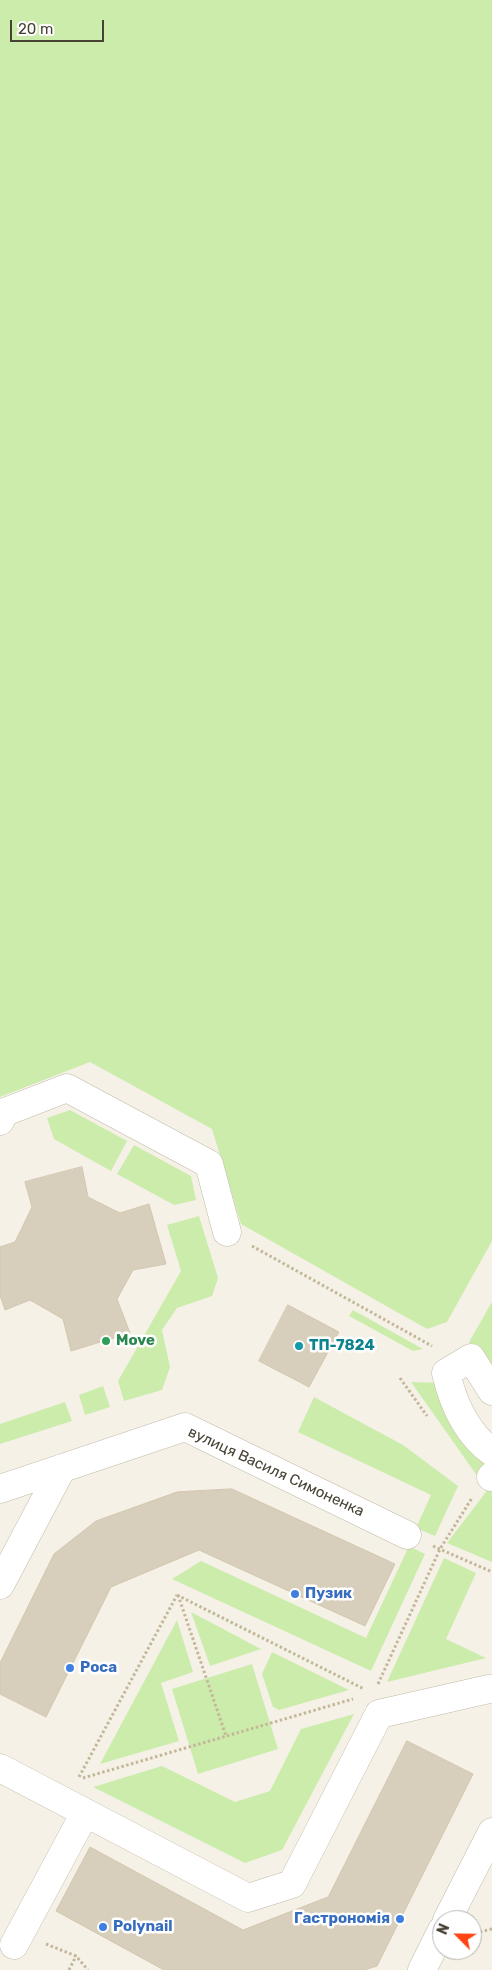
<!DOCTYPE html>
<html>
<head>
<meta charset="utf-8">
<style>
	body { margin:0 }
	#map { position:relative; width:492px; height:1970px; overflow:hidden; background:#f5f1e7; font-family:Rubik,sans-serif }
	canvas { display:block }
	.north { position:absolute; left:432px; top:1910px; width:50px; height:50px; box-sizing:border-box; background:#fff; border:1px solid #b6b3ae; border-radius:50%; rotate:293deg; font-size:14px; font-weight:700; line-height:20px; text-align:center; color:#484235 }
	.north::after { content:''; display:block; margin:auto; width:18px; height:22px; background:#ff4413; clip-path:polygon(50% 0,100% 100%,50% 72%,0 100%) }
	.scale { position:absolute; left:10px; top:20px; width:94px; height:22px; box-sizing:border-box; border:2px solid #484235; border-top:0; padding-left:6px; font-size:15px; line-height:18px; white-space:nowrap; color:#484235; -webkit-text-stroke:4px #fff; paint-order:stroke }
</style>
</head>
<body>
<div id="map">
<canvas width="492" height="1970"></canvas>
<div class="north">N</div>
<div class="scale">20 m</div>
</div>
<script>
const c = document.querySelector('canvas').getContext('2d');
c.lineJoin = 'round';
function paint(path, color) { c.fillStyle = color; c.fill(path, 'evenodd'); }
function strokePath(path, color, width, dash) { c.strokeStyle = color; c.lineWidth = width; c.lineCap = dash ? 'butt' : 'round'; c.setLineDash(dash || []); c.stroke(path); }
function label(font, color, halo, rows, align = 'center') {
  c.font = font + ' Rubik,sans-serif'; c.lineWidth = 5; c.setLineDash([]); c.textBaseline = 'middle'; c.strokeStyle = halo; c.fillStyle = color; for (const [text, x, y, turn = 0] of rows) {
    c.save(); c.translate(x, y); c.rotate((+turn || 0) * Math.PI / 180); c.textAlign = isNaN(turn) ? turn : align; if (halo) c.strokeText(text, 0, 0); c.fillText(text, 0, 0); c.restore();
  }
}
const green = new Path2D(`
	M 0,0 L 492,0 L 492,1241 L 447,1322 L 427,1329 L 241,1224 L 212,1129 L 90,1062 L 0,1097 Z
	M 70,1110 L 127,1141 L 111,1171 L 54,1139 L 47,1118 Z
	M 134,1145 L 191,1176 L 196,1200 L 174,1205 L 117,1174 Z
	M 199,1216 L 218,1278 L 212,1296 L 177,1308 L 162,1330 L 170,1367 L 162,1390 L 124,1401 L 118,1381 L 181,1271 L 167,1225 Z
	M 492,1302 L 492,1375 L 469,1342 Z
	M 353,1310 L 423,1349 L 413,1351 L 349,1316 Z
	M 411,1382 L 441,1383 L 492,1462 L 480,1480 Z
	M 103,1386 L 110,1407 L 85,1415 L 79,1395 Z
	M 314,1397 L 403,1445 L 458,1486 L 435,1536 L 416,1528 L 431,1495 L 298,1432 Z
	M 65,1402 L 72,1421 L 0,1444 L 0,1424 Z
	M 489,1488 L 492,1493 L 492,1562 L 447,1543 Z
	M 409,1546 L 425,1554 L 371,1671 L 172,1579 L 201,1561 L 366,1638 Z
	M 444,1558 L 476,1573 L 446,1639 L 486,1658 L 387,1682 Z
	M 191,1612 L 261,1649 L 210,1666 Z
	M 177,1620 L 193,1672 L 161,1683 L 179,1741 L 100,1764 Z
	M 272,1652 L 349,1690 L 279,1710 L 273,1707 L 262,1674 Z
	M 252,1664 L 278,1749 L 198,1774 L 172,1689 Z
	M 354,1714 L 282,1850 L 245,1863 L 93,1787 L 162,1766 L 235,1802 L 270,1791 L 301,1729 Z`);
const building = new Path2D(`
	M 82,1167 L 88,1197 L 120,1213 L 149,1204 L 166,1264 L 133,1270 L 117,1299 L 130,1333 L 71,1351 L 63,1319 L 30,1300 L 5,1310 L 0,1295 L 0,1247 L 15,1242 L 32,1207 L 25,1182 Z
	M 288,1305 L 339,1332 L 309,1387 L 259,1361 Z
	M 232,1489 L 395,1564 L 365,1626 L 199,1550 L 111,1587 L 46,1717 L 0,1694 L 0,1663 L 54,1554 L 96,1521 L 177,1492 Z
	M 407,1741 L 473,1774 L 377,1966 L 364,1970 L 164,1970 L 56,1911 L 90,1847 L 243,1930 L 328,1897 Z`);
const path = new Path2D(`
	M 252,1246 L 432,1346
	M 400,1378 L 427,1416
	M 433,1546 L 492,1572
	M 177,1595 L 364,1689
	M 178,1595 L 226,1736
	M 378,1684 L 440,1549 L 472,1498
	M 79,1777 L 177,1595
	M 83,1778 L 353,1699
	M 475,1933 L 492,1929
	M 46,1944 L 76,1956 L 88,1970
	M 69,1970 L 76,1956`);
const minor = new Path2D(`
	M 0,1121 L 5,1112 L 67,1088 L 209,1164 L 227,1232
	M 492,1391 L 471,1358 L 446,1373 C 453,1403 466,1433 492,1452
	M 491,1477 L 492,1476
	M 0,1489 L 185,1427 L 407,1535
	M 0,1585 L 62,1468
	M 0,1768 L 248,1898 L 292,1884 L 379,1714 L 489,1689
	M 447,1920 L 492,1832
	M 14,1945 L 85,1813
	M 422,1970 L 442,1930`);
const markers = [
	[106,1341,5,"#2e9e5b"],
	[299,1346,5,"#0f9aa8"],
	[295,1594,5,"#3f7fe0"],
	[70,1668,5,"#3f7fe0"],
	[400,1919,5,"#3f7fe0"],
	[103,1927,5,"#3f7fe0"]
];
const leisureNames = [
	["Move",116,1341]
];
const cultureNames = [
	["ТП-7824",309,1346]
];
const streetNames = [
	["вулиця Василя Симоненка",276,1472,25]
];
const shopNames = [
	["Пузик",305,1594],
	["Роса",80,1668],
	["Гастрономія",390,1919,"right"],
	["Polynail",113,1927]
];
paint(green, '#ccecac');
paint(building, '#d7cebb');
strokePath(building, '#d3c6ae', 1);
strokePath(minor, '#c1baa8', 29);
strokePath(path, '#c4b799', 3, [2.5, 2.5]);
strokePath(minor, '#fff', 28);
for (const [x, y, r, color] of markers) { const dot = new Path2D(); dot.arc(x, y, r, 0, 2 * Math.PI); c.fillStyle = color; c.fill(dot); strokePath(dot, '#fff', 2); }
label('bold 15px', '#27864d', '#fff', leisureNames, 'left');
label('bold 15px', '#0d838f', '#fff', cultureNames, 'left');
label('15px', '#484235', '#fff', streetNames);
label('bold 15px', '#366cbe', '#fff', shopNames, 'left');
</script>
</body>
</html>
